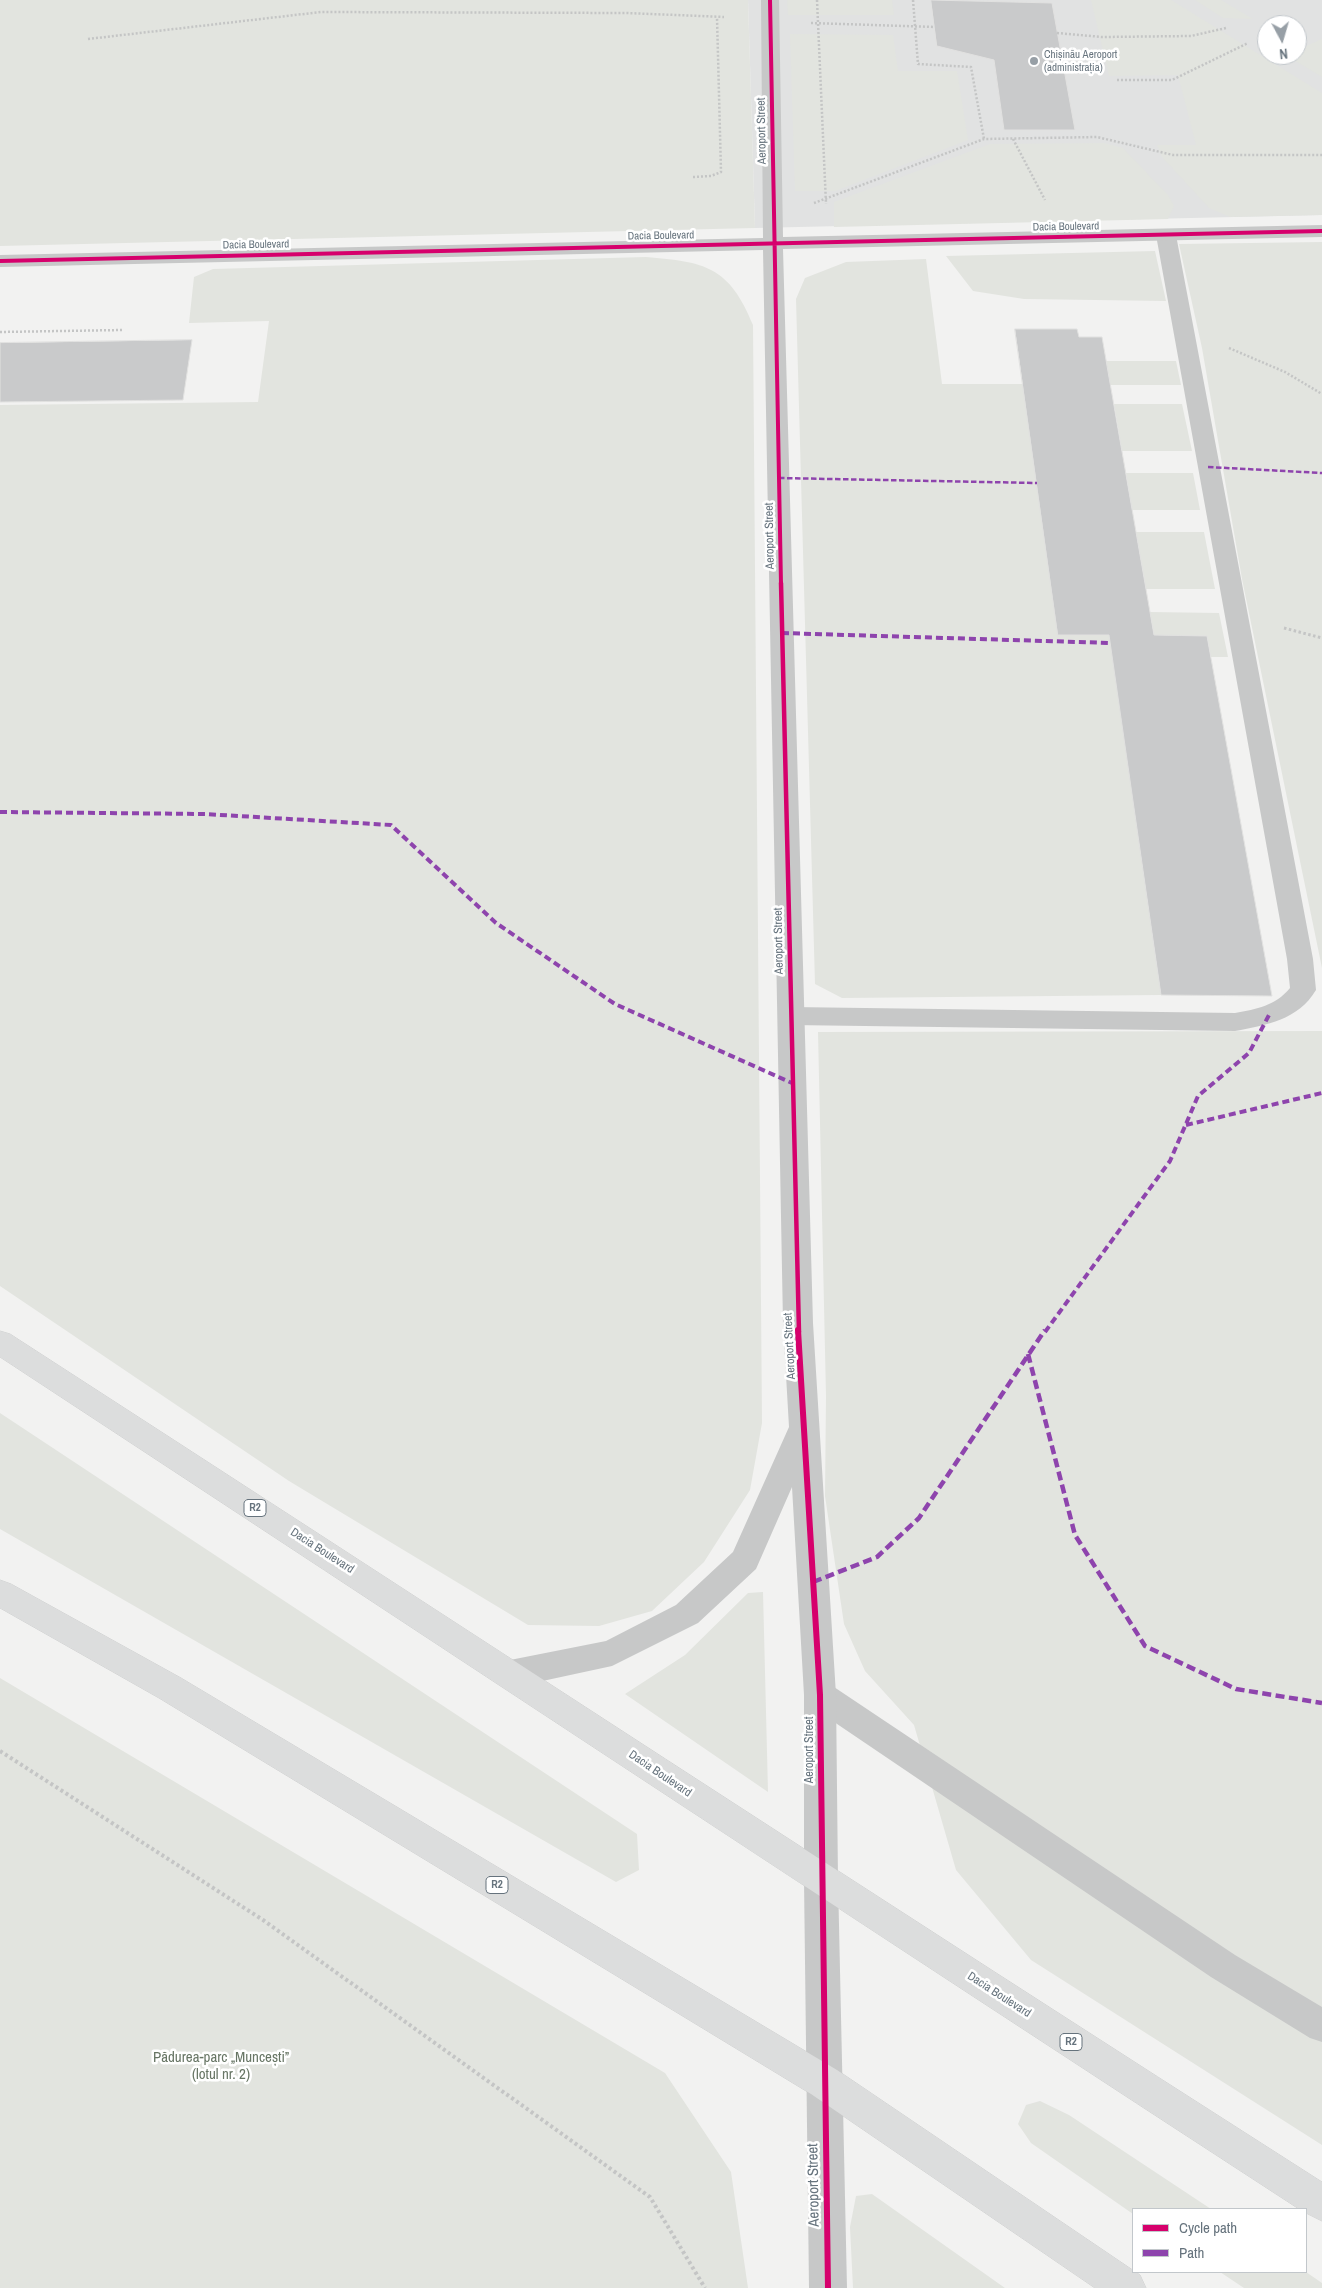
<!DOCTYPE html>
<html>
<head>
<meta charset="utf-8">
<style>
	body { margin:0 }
	#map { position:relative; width:1322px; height:2288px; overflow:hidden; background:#f2f2f1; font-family:"Archivo Narrow",sans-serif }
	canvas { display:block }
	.legend { position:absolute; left:1132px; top:2208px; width:175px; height:65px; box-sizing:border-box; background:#fff; border:1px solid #c2c7cb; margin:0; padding:6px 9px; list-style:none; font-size:15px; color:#66737d }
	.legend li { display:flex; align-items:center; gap:10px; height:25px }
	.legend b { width:25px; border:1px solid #c2c7cb }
	.north { position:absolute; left:1257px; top:15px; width:50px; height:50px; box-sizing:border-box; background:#fff; border:1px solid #c2c7cb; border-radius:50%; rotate:174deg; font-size:14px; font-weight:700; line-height:20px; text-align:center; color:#66737d }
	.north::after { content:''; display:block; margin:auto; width:18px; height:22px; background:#979fa6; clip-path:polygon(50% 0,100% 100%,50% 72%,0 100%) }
</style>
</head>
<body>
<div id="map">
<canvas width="1322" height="2288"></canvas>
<ul class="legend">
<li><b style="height:6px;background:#d6006c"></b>Cycle path</li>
<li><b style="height:6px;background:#8e44ad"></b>Path</li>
</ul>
<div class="north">N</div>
</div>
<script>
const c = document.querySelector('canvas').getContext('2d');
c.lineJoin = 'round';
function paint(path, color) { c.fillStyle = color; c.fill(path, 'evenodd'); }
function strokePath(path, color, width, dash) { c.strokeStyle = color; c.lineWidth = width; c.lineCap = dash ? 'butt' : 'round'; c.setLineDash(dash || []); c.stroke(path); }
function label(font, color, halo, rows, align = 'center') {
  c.font = font + ' "Archivo Narrow",sans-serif'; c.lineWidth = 5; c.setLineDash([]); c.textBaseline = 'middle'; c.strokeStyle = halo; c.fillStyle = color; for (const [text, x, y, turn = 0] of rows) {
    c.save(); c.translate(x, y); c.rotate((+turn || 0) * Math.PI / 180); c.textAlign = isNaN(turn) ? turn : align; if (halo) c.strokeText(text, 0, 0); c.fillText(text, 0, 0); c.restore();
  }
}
const built = new Path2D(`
	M 748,0 L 1322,0 L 1322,215 L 755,228 ZM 1267,25 L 1297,25 L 1297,55 L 1267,55 Z`);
const green = new Path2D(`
	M 0,0 L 748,0 L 755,228 L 0,246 Z
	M 787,0 L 892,0 L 894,15 L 788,15 Z
	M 1091,0 L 1171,0 L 1322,93 L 1322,215 L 1230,217 L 1209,208 L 1162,157 L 1157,145 L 1196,145 L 1178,75 L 1109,76 Z
	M 1195,0 L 1221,0 L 1253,19 L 1223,18 Z
	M 790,34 L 893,35 L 898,71 L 957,71 L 968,140 L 835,191 L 795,191 Z
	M 1322,39 L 1322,77 L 1292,59 L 1294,55 L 1297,55 L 1297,50 Z
	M 1104,143 L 1123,148 L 1168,195 L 1174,206 L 1168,219 L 834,227 L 834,202 L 990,144 Z
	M 1322,242 L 1322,968 L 1242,579 L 1202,348 L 1179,244 Z
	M 1155,251 L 1166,301 L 1024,299 L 973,291 L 946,256 Z
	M 646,257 C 705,262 729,266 753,325 L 762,1423 L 750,1490 L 704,1562 L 652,1611 L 599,1626 L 528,1625 L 289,1481 L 0,1286 L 0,405 L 258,402 L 269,321 L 189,323 L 194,277 L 213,269 Z
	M 926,259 L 942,384 L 1023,384 L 1110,635 L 1161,995 L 842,998 L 815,984 L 796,299 L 805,278 L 846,262 Z
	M 1106,361 L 1176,361 L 1181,385 L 1110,385 Z
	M 1114,404 L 1182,404 L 1192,451 L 1122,451 Z
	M 1126,473 L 1193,473 L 1200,510 L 1132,510 Z
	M 1136,532 L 1204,532 L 1215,589 L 1146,589 Z
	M 1150,612 L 1219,613 L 1228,657 L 1211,657 L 1207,636 L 1154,635 Z
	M 1322,1031 L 1322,2145 L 1031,1960 L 956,1870 L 914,1725 L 865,1671 L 844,1624 L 825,1496 L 826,1396 L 818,1032 Z
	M 0,1413 L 637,1834 L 639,1870 L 616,1882 L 0,1529 Z
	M 763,1592 L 768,1792 L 625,1694 L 685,1655 L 748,1593 Z
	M 0,1678 L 665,2073 L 731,2172 L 748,2288 L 0,2288 Z
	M 1040,2101 L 1069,2115 L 1211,2209 L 1133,2209 L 1133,2214 L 1031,2143 L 1018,2124 L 1026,2105 Z
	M 872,2194 L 1005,2288 L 853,2288 L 850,2227 L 856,2196 Z
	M 1220,2272 L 1306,2272 L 1322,2283 L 1322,2288 L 1244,2288 Z`);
const building = new Path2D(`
	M 931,0 L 1052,3 L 1075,130 L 1004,130 L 994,60 L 937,46 Z
	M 1015,329 L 1077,329 L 1079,337 L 1102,337 L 1154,635 L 1207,636 L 1272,996 L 1161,995 L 1109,635 L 1058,635 Z
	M 192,340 L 183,400 L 0,402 L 0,343 Z`);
const pathFar2 = new Path2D(`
	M 817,0 L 826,204
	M 913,0 L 918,64 L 971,67 L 984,139
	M 811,23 L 935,27
	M 1057,33 L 1102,37 L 1191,36 L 1226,28
	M 88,39 L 321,12 L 627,13 L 724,17
	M 1117,80 L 1172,80 L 1248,43
	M 1013,139 L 1045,200
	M 693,177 L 711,176 L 721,172 L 717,17
	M 814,203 L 984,139 L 1097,137 L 1173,155 L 1322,155
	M 0,332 L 123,330
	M 1229,348 L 1285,372 L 1322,394`);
const pathFar1 = new Path2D(`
	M 1284,628 L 1322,638`);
const path = new Path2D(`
	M 0,1751 L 263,1920 L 650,2197 L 705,2288`);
const service = new Path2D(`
	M 1166,229 L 1173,231 L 1176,235 L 1313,959 L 1316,990 C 1298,1020 1267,1025 1235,1031 L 791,1025 L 782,1023 L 778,1016 L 782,1009 L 791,1007 L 1235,1013 C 1257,1009 1275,1006 1290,988 L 1287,959 L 1156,235 L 1159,231 Z
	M 820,1681 L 831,1685 L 1235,1955 L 1322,2007 L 1322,2042 L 1310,2038 L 1211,1977 L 809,1705 L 804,1695 L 809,1685 Z`);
const minor = new Path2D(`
	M 761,0 L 779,0 L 783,237 L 1322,225 L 1322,237 L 783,249 L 813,1323 L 836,1695 L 838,1880 L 833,1891 L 821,1895 L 809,1891 L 804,1880 L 804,1695 L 792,1487 L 756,1569 L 698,1623 L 612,1666 L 510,1688 L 499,1684 L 494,1674 L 499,1664 L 510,1660 L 606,1641 L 676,1605 L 733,1552 L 789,1427 L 783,1323 L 763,250 L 0,267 L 0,255 L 763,238 Z`);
const tertiary = new Path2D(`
	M 821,1865 L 833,1869 L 838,1880 L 847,2288 L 809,2288 L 804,1880 L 809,1869 Z`);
const primary = new Path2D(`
	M 0,1331 L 10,1334 C 448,1617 883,1902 1322,2182 L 1322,2221 L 1306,2213 L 1306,2209 L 1299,2209 C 865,1927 433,1641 0,1357 Z
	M 0,1580 L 11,1584 L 181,1678 L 837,2070 L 1140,2275 L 1146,2288 L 1095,2288 L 811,2094 L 159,1698 L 0,1608 Z`);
const quietFar2 = new Path2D(`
	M 1208,467 L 1322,473
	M 779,478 L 1037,483`);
const quietFar1 = new Path2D(`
	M 782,633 L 1111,643
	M 0,812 L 205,814 L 391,825 L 496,923 L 615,1004 L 792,1083
	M 1186,1125 L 1322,1093
	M 1045,1332 L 1170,1161 L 1198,1096 L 1249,1053 L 1269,1015`);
const quiet = new Path2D(`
	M 1028,1354 L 1075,1535 L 1145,1646 L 1236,1689 L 1322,1703
	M 813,1582 L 877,1557 L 919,1518 L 1045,1330`);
const cyclewayFar2 = new Path2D(`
	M 770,0 L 781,584
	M 0,261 L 1322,231`);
const cyclewayFar1 = new Path2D(`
	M 781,583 L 799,1332`);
const cycleway = new Path2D(`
	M 798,1330 L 820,1695 L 828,2288`);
const markers = [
	[1034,61,5,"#979fa6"]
];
const farPoinames = [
	["Chișinău Aeroport",1044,55],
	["(administrația)",1044,68]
];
const farStreetnames = [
	["Dacia Boulevard",1066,227,-1],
	["Dacia Boulevard",661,236,-1],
	["Dacia Boulevard",256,245,-1]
];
const shields = [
	[255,1508,22],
	[497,1885,22],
	[1071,2042,22]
];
const shieldNames = [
	["R2",255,1508],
	["R2",497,1885],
	["R2",1071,2042]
];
const streetNames = [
	["Aeroport Street",762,131,-91],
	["Aeroport Street",770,536,-91],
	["Aeroport Street",779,941,-91],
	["Aeroport Street",790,1346,-93],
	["Dacia Boulevard",322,1551,33],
	["Aeroport Street",810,1750,-90],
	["Dacia Boulevard",660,1774,34],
	["Dacia Boulevard",999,1995,33]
];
const nearParknames = [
	["Pădurea-parc „Muncești”",221,2058],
	["(lotul nr. 2)",221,2075]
];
const nearStreetnames = [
	["Aeroport Street",814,2185,-91]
];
paint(built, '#e1e2e2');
paint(green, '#e2e4df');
paint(building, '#c9cacb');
strokePath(building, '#e1e1e0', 1);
strokePath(primary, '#cfd0d0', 1);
strokePath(pathFar2, '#c4c5c5', 2.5, [2, 2]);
strokePath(pathFar1, '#c4c5c5', 3, [2.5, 2.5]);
strokePath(path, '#c4c5c5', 4, [3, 3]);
paint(service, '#c7c8c8');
paint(minor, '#c7c8c8');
paint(tertiary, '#c7c8c8');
paint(primary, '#dcdddd');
strokePath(quietFar2, '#8e44ad', 2.5, [5.5, 2.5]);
strokePath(quietFar1, '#8e44ad', 4, [7, 4]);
strokePath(quiet, '#8e44ad', 4.5, [9, 4.5]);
strokePath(cyclewayFar2, '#d6006c', 4);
strokePath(cyclewayFar1, '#d6006c', 4.5);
strokePath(cycleway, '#d6006c', 6);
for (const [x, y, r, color] of markers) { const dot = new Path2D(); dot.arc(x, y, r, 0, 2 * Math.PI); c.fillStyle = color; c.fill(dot); strokePath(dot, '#fff', 2); }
label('11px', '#66737d', '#fff', farPoinames, 'left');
label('11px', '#66737d', '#fff', farStreetnames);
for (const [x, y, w] of shields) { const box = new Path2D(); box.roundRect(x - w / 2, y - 8.5, w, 17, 4); c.fillStyle = '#fff'; c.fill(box); strokePath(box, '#66737d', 1); }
label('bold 11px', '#66737d', null, shieldNames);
label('12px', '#66737d', '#fff', streetNames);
label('15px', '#677564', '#fff', nearParknames);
label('15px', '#66737d', '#fff', nearStreetnames);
</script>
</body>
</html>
